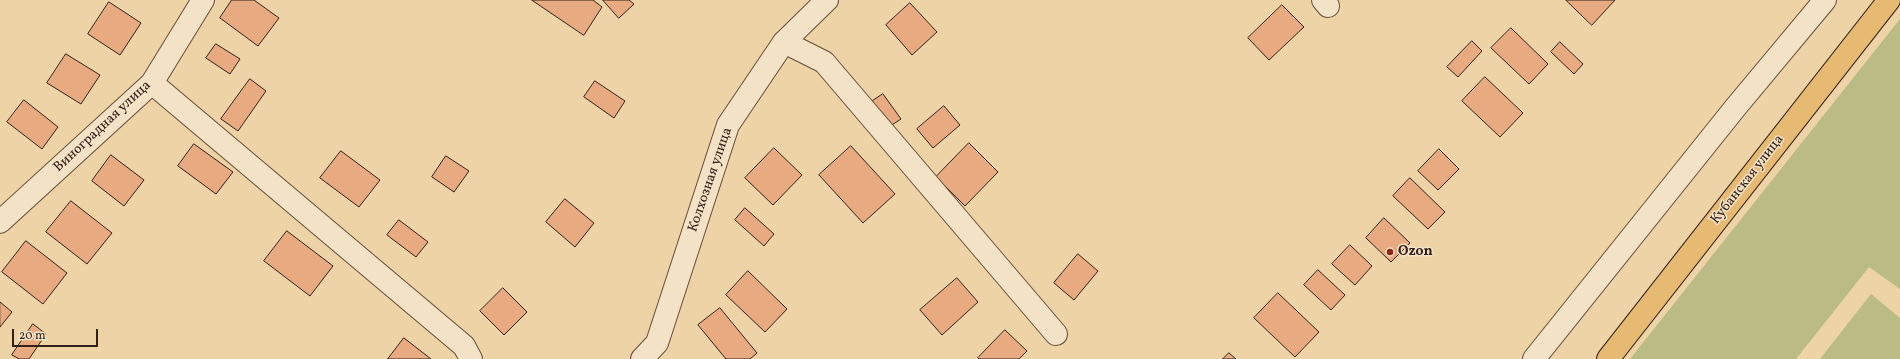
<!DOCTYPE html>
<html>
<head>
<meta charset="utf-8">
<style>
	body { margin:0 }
	#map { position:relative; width:1900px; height:359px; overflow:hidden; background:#edd3a6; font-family:Vollkorn,serif }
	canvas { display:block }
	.scale { position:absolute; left:12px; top:329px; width:86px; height:18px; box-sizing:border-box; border:2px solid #332119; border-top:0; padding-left:5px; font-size:12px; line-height:14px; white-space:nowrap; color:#332119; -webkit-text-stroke:3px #f3e2c5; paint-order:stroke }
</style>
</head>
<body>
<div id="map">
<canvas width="1900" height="359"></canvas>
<div class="scale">20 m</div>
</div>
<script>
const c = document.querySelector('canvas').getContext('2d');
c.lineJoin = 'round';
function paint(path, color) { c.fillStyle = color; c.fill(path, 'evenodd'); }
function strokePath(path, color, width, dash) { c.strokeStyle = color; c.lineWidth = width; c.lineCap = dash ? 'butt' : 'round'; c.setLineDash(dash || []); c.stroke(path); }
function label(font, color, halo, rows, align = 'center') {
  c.font = font + ' Vollkorn,serif'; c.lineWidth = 3; c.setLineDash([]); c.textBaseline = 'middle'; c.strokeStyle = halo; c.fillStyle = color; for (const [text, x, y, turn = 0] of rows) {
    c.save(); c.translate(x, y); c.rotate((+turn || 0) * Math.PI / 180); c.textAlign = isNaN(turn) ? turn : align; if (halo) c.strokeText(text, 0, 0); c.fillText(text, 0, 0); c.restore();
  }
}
const green = new Path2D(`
	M 1900,19 L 1900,289 L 1869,267 L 1796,359 L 1630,359 Z
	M 1871,294 L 1900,318 L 1900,359 L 1820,359 Z`);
const building = new Path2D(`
	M 232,0 L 254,0 L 279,18 L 258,46 L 220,18 Z
	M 532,0 L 593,0 L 602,7 L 584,35 Z
	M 603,0 L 629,0 L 634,4 L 619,18 Z
	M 1566,0 L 1615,0 L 1592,25 Z
	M 109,2 L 141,23 L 120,55 L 88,34 Z
	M 910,3 L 937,32 L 912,55 L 886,25 Z
	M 1282,5 L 1304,27 L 1269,60 L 1248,38 Z
	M 1511,28 L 1548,64 L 1529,84 L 1491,48 Z
	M 1472,41 L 1482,51 L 1458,77 L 1447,67 Z
	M 1560,42 L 1583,64 L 1574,74 L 1551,52 Z
	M 216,44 L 240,59 L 230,74 L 206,58 Z
	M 66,54 L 100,75 L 81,104 L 47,83 Z
	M 1485,77 L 1523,113 L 1500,137 L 1462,101 Z
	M 250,79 L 266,91 L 238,131 L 221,119 Z
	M 595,81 L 625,101 L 614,118 L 584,97 Z
	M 883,94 L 901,119 L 886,129 L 868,104 Z
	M 24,100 L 58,127 L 42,149 L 7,122 Z
	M 944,106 L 960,125 L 933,148 L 917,129 Z
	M 969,143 L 998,172 L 965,206 L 936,177 Z
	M 194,144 L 233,172 L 216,194 L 178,166 Z
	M 851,146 L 895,194 L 863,223 L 819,175 Z
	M 774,148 L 802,175 L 773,205 L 745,178 Z
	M 1439,149 L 1459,169 L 1438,190 L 1418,171 Z
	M 341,151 L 380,180 L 359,207 L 320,178 Z
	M 111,155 L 144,180 L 124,206 L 92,181 Z
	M 446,156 L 469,171 L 454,192 L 432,177 Z
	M 1410,178 L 1445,212 L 1428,229 L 1393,196 Z
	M 565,199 L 594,223 L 575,247 L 546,222 Z
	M 71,201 L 112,233 L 87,264 L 46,232 Z
	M 745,208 L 774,234 L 764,246 L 735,220 Z
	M 1384,218 L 1410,243 L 1391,262 L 1366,238 Z
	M 399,220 L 428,242 L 416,257 L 387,235 Z
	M 287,231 L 333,266 L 310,296 L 264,261 Z
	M 26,241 L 67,273 L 43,304 L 2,272 Z
	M 1350,245 L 1372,266 L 1355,285 L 1332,264 Z
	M 1078,254 L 1098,271 L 1074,300 L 1054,283 Z
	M 1318,270 L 1345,295 L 1331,310 L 1304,285 Z
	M 748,271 L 787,309 L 765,332 L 726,295 Z
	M 957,278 L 978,302 L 942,335 L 920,310 Z
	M 503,288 L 527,312 L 504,335 L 480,311 Z
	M 1278,293 L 1319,332 L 1295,357 L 1254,318 Z
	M 0,302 L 12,312 L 0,327 Z
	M 720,308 L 757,353 L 750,359 L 726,359 L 698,325 Z
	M 33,324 L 46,334 L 29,359 L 19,359 L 12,355 Z
	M 1005,330 L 1027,351 L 1019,359 L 979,359 L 978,358 Z
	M 404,338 L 431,359 L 388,359 Z
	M 1229,353 L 1236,359 L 1223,359 Z`);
const minor = new Path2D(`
	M 1323,0 L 1328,6
	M 784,42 L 824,62 L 1056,334
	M 152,83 L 464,346 L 471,359
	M 0,222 L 152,83 L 203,0
	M 642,359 L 657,343 L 728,125 L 784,42 L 827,0
	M 1534,359 L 1735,108 L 1825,0`);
const major = new Path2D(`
	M 1608,359 L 1889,0`);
const markers = [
	[1390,252,4,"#8f2418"]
];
const streetNames = [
	["Виноградная улица",103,127,-43],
	["Колхозная улица",711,180,-71],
	["Кубанская улица",1748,180,-52]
];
const poiNames = [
	["Ozon",1398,252]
];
paint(green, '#bbbb85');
paint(building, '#e7aa81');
strokePath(building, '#332119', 1);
strokePath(minor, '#624e3c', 24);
strokePath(major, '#332119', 24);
strokePath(minor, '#f3e2c5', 22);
strokePath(major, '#e6ba73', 22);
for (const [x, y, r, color] of markers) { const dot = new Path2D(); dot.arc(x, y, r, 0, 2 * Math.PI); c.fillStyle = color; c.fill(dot); strokePath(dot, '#f3e2c5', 1.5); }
label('14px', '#332119', '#f3e2c5', streetNames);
label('bold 14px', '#332119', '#f3e2c5', poiNames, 'left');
</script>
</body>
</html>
